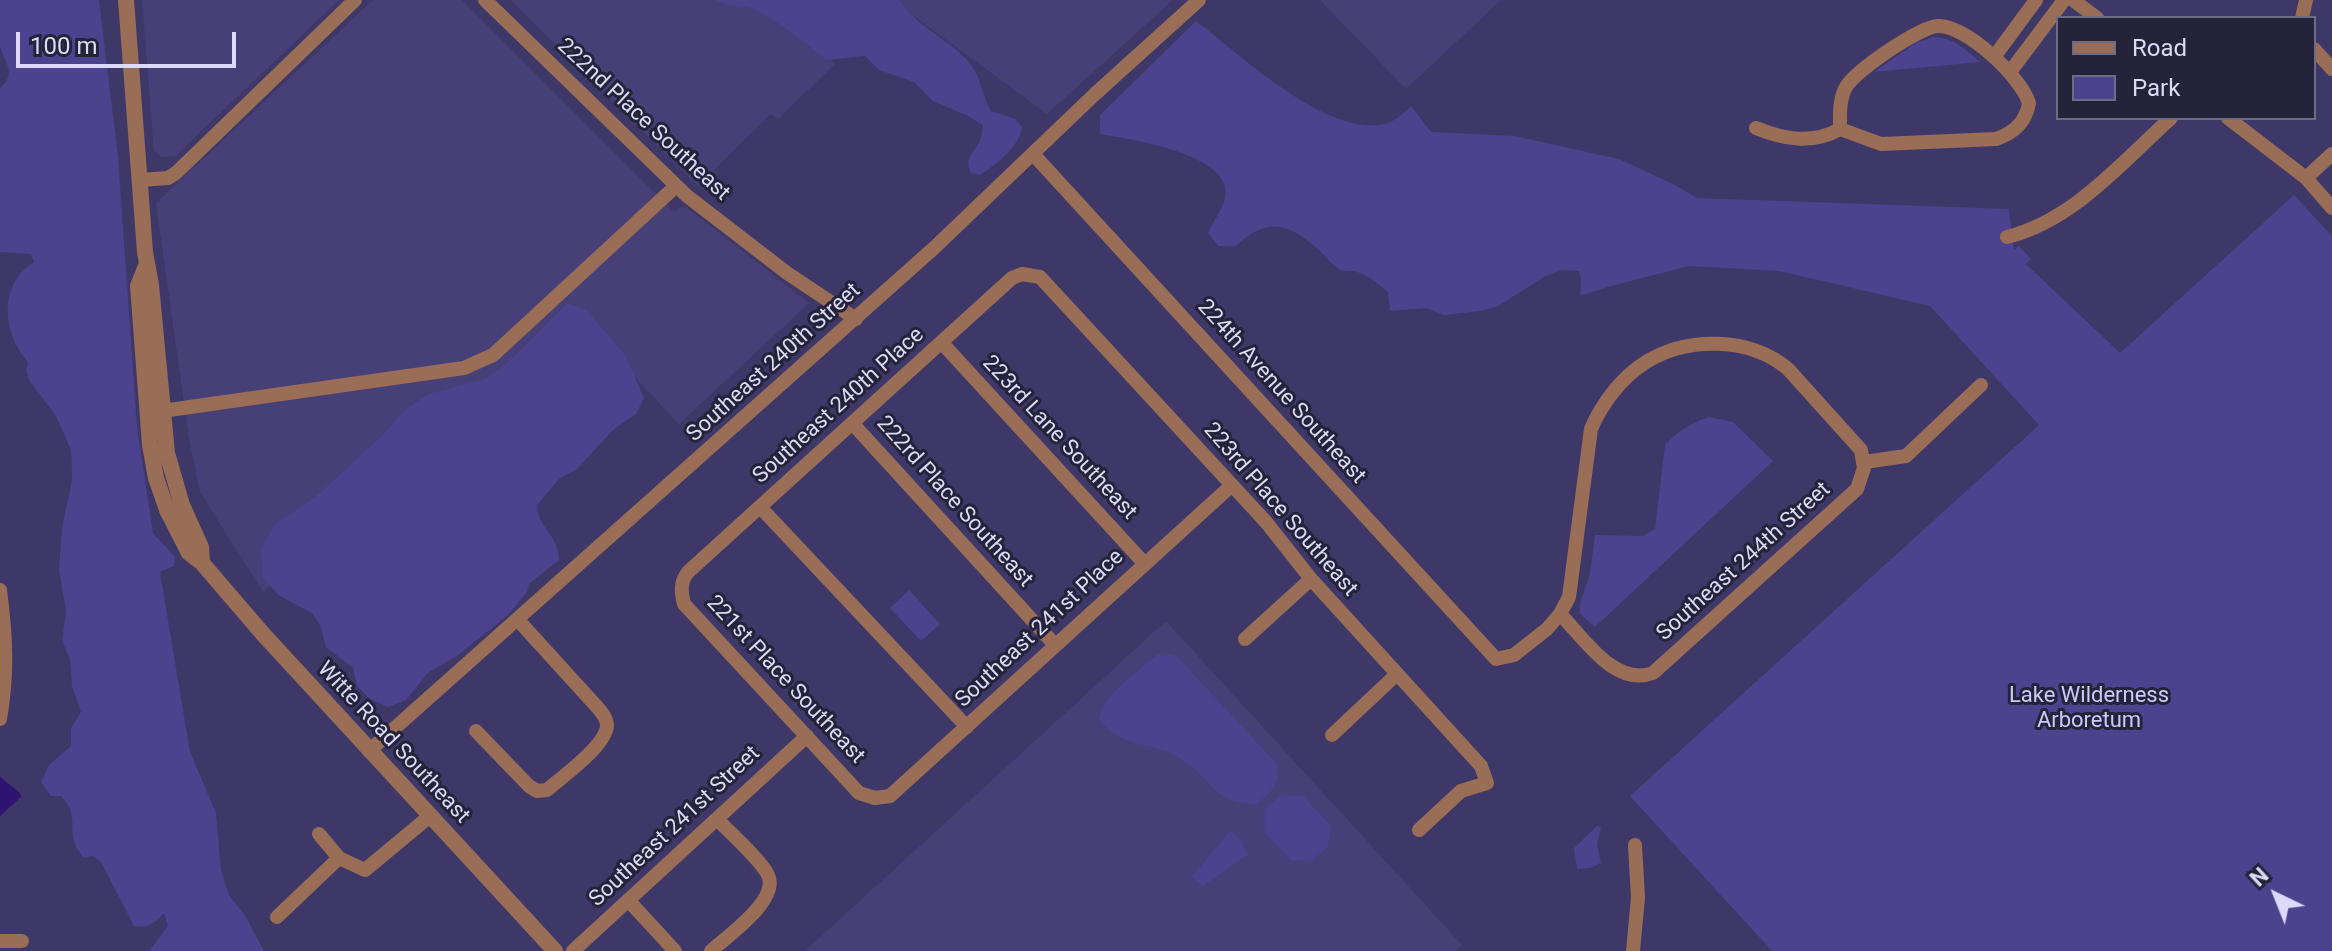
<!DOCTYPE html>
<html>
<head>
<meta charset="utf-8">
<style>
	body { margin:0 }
	#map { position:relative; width:2332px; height:951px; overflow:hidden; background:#3d3868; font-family:Roboto,sans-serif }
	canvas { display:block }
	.legend { position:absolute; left:2056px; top:16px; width:260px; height:104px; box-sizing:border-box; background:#252339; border:2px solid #6e6c85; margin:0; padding:10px 14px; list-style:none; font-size:24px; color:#dbdaf8 }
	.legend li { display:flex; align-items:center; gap:16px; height:40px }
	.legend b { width:40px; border:2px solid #6e6c85 }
	.north { position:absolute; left:2236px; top:855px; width:80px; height:80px; -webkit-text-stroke:6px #252339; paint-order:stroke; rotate:317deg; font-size:22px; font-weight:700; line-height:32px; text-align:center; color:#dbdaf8 }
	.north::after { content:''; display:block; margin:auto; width:28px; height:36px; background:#dbdaf8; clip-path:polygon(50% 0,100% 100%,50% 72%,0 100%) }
	.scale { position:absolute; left:16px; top:32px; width:220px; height:36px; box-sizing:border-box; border:4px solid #dbdaf8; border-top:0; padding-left:10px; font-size:24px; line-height:28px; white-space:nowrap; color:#dbdaf8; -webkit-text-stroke:6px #252339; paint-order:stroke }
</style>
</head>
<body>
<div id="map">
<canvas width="2332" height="951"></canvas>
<ul class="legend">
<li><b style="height:10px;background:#9a6d57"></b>Road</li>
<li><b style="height:22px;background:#4d428e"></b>Park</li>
</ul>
<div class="north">N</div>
<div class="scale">100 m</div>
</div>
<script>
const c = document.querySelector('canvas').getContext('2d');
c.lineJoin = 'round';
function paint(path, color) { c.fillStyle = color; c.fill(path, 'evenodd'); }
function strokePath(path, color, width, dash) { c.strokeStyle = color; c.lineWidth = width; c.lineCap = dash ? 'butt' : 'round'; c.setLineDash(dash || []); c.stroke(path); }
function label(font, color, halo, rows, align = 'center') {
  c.font = font + ' Roboto,sans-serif'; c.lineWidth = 6; c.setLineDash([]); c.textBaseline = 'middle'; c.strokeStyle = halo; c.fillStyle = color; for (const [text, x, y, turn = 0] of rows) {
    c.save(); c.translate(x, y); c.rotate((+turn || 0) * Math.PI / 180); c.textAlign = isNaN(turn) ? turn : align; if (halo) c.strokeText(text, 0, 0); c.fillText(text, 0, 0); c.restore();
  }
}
const built = new Path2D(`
	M 142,0 L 339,0 L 175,156 L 162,157 L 154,151 Z
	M 373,0 L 462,0 L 674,212 L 678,208 L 686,207 L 809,303 L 679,424 L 570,309 L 263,592 L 200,492 L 189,439 L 156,203 Z
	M 511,0 L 730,0 L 799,27 L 835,64 L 778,119 L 771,114 L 698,186 Z
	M 892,0 L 1173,0 L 1047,114 Z
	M 1320,0 L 1501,0 L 1406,89 Z
	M 1166,621 L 1462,945 L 1455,951 L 805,951 Z`);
const green = new Path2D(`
	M 0,0 L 99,0 L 118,157 L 137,427 L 153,533 L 175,557 L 174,566 L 160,572 L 190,752 L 216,813 L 221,871 L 229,895 L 246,917 L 264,951 L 149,951 L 168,926 L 164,913 C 156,922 148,929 134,926 L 101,862 L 93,856 L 84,858 C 62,834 83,819 61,796 L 51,796 L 41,782 L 49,765 L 71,746 L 71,728 L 81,712 L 72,686 L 70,659 L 62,641 L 66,611 L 59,570 L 62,528 L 72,480 L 71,450 L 56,416 L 29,380 L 26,371 L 28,362 C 0,331 0,282 34,262 L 31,254 L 0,252 L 0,88 C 17,73 5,63 0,47 C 0,33 0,14 0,0 Z
	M 715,0 L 899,0 C 917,28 951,39 971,65 C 982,79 982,96 991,111 L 1015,119 L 1022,127 C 1020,146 996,165 980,175 L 971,173 C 963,156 974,155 980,140 C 981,139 983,127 983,125 L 968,116 L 933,101 L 914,82 L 879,70 L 865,56 L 826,60 C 813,47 763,9 746,7 C 735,6 726,5 715,0 Z
	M 1196,21 C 1241,55 1321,132 1380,125 C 1393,123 1402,115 1411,106 L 1431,132 L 1515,136 L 1619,159 L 1675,185 L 1697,198 L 2009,209 L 2014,250 L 2019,246 L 2031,259 L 2026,264 L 2120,353 L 2294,195 L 2332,236 L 2332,951 L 1772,951 L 1630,796 L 2039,425 L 1930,306 L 1779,271 L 1689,266 L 1611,286 L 1580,296 L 1581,279 L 1579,271 L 1561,270 L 1544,277 L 1498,306 L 1481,311 L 1444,315 L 1427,308 L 1390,311 L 1388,292 C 1379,285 1369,275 1357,272 C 1351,270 1344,272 1339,269 C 1332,265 1326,257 1321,252 C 1290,224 1269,215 1236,246 L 1218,246 L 1208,233 C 1212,223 1223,208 1225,199 C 1236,154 1129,139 1100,134 L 1100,115 Z
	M 1933,37 C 1953,37 1965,49 1980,62 L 1874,72 L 1914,44 Z
	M 568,303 L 586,310 L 625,355 L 644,398 L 636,414 L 614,429 L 577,469 L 559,479 L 537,505 C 537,526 559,536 559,560 L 529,584 L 527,592 L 508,615 L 458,655 L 428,673 L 406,700 L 388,707 L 370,699 L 357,686 L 353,668 L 326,647 L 321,627 L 312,613 L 278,595 L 263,577 L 261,549 L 275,525 L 320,493 L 383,435 L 406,409 L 429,394 L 488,378 L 513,358 Z
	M 1709,417 L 1733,422 L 1773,461 L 1595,627 L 1580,614 L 1580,604 L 1590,574 L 1595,535 L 1643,536 L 1655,529 L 1665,445 C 1678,431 1691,423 1709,417 Z
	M 909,590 L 940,624 L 921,641 L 890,608 Z
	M 1162,654 L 1173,655 L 1180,660 L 1277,764 C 1281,785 1271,792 1256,804 C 1212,803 1214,780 1183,760 C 1153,739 1129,753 1099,720 C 1100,697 1140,670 1157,655 Z
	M 1281,795 L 1303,796 L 1331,826 L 1328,846 L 1312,861 L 1291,860 L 1265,832 L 1264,810 Z
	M 1598,825 L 1601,828 L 1597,845 L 1601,863 L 1590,868 L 1577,869 L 1574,848 Z
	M 1230,831 L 1241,841 L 1248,854 L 1203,886 L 1192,877 Z`);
const water = new Path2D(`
	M 0,777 L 20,793 L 21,797 L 0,816 Z`);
const minor = new Path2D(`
	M 485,0 L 687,196 L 787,273 L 856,319
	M 2073,0 L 2097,18
	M 2302,18 L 2306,0
	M 2314,49 L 2332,69
	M 1994,57 L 2036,0
	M 2010,72 L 2064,0
	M 2228,118 L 2306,178 L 2332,208
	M 1756,128 C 1783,139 1812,145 1840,129 L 1881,144 L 1996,139 C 2014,133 2026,122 2029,103 C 2021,77 1966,25 1938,26 C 1919,27 1855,71 1846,87 C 1839,99 1840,116 1840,129
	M 1033,154 L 1496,659 L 1514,655 L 1547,629 L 1560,614 L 1569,597 L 1591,429 C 1602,403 1622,377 1646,362 C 1688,336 1750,337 1788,369 L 1861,450 L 1864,468 L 1857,489 L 1653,673 C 1614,687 1584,638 1560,614
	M 2306,178 L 2332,154
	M 139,180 L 168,178 L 176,173 L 355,0
	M 2007,237 C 2074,220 2121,163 2171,118
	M 942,343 L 1144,563
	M 162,411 L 464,368 L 493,355 L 676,186
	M 852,423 L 1055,645
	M 1864,462 L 1906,456 L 1981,385
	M 1232,485 L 890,796 L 875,798 L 859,793 L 684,604 C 681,592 680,582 688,572 L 1012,278 L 1022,274 L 1040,277 L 1266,522 L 1311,579 L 1481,766 L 1487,783 L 1461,791 L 1419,830
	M 760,507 L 967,727
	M 0,590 C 6,636 8,673 0,719
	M 1245,639 L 1311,579
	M 476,731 L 529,786 L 537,791 L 547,790 C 562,777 607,745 607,725 C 607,718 602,713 598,708 L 518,620
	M 1332,735 L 1397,674
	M 369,751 L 934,248 L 1095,94 L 1199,0
	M 319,834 L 339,858 L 365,870 L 430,816
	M 628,900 L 675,951
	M 277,917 L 339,858
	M 0,941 L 22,941
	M 573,951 L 807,736
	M 711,951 C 727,936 780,900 768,875 C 761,860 729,832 717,819
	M 1633,951 L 1638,898 L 1635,845`);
const tertiary = new Path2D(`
	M 126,0 L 145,252 L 151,285 L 167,453 L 182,505 L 201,547 L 202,563
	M 146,266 L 138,286 L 150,445 L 156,478 L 167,510 L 189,553 L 202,563 L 263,634 L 555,951`);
const streetNames = [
	["222nd Place Southeast",643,120,43],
	["Southeast 240th Street",774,363,-42],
	["224th Avenue Southeast",1281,392,48],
	["Southeast 240th Place",839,406,-42],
	["223rd Lane Southeast",1059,438,47],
	["222rd Place Southeast",954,502,48],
	["223rd Place Southeast",1280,510,49],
	["Southeast 244th Street",1744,562,-42],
	["Southeast 241st Place",1040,629,-43],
	["221st Place Southeast",785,680,47],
	["Witte Road Southeast",393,743,47],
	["Southeast 241st Street",675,827,-43]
];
const parkNames = [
	["Lake Wilderness",2089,696],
	["Arboretum",2089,721]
];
paint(built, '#474078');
paint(green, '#4d428e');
paint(water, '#2e1372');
strokePath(minor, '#9a6d57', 14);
strokePath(tertiary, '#9a6d57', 16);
label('22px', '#dbdaf8', '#252339', streetNames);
label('22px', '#cccafd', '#252339', parkNames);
</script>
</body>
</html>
